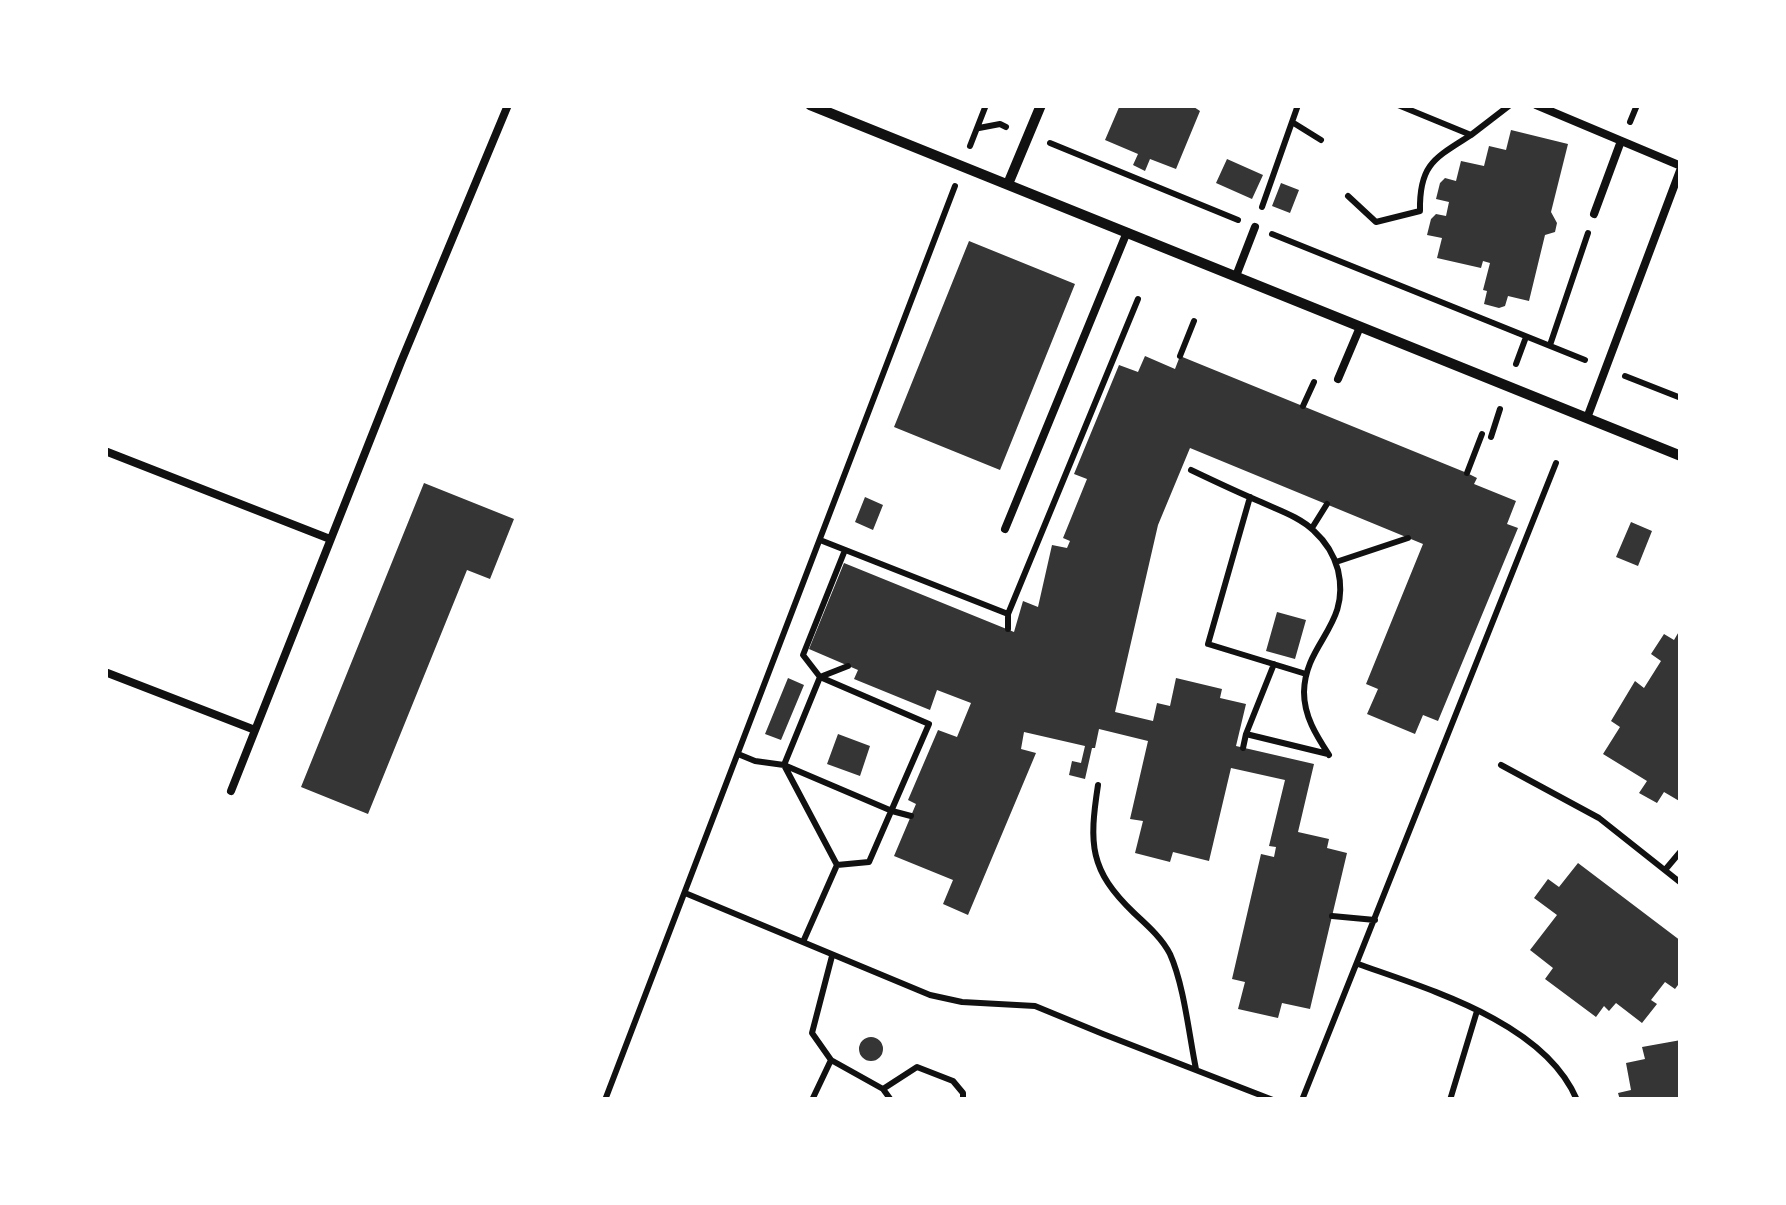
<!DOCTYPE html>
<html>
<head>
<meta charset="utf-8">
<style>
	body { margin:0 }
	#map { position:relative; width:1786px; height:1205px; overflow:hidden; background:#fff; font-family:"Alegreya Sans",sans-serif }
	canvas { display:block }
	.frame { position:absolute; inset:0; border:108px solid #fff; pointer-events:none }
</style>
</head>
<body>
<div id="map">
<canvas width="1786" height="1205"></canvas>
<div class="frame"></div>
</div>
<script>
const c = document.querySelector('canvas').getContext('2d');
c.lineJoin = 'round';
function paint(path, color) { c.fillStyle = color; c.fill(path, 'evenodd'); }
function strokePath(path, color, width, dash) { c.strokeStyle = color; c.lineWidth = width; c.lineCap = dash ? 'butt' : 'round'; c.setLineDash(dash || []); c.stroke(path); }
const building = new Path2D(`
	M 1120,105 L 1191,105 L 1200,111 L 1176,169 L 1150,159 L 1145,171 L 1133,165 L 1138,154 L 1105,140 Z
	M 1511,130 L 1568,144 L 1551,212 L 1557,223 L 1555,232 L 1545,235 L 1529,301 L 1508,296 L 1505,306 L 1499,308 L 1484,304 L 1487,291 L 1483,290 L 1490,263 L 1483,261 L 1481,268 L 1437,258 L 1442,238 L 1427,235 L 1431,219 L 1436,214 L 1446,216 L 1449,202 L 1436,199 L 1440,183 L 1445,178 L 1456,181 L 1461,161 L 1484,166 L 1489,146 L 1506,150 Z
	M 1227,159 L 1263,175 L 1252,199 L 1216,183 Z
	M 1281,183 L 1299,190 L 1290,213 L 1272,206 Z
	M 969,241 L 1075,284 L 1000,470 L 894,427 Z
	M 1145,356 L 1175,369 L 1180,356 L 1467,473 L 1477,478 L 1474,484 L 1516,501 L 1507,524 L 1518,528 L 1438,721 L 1423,715 L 1415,734 L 1367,714 L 1378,689 L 1366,684 L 1423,544 L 1190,448 L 1158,525 L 1115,712 L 1153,721 L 1157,703 L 1170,706 L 1176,678 L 1222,689 L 1220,698 L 1246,704 L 1236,746 L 1314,764 L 1298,832 L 1329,839 L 1327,848 L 1347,853 L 1310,1009 L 1282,1003 L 1278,1018 L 1238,1009 L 1245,982 L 1232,979 L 1261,854 L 1274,857 L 1276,847 L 1269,846 L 1285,780 L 1231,768 L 1209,861 L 1173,852 L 1170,862 L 1135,853 L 1143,821 L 1130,819 L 1148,741 L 1099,729 L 1095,748 L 1092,748 L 1085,779 L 1069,775 L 1072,761 L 1081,763 L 1085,746 L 1024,732 L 1021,749 L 1036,753 L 968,915 L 943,904 L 953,880 L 894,856 L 916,804 L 908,800 L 938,730 L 957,737 L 971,703 L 937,690 L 930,710 L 854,679 L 858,670 L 809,649 L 844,563 L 1014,632 L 1023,601 L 1038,607 L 1052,545 L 1067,548 L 1070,541 L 1063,538 L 1087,479 L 1074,474 L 1119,365 L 1138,372 Z
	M 424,483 L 514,519 L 490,579 L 467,570 L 368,814 L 301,787 Z
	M 865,497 L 883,505 L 873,530 L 855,522 Z
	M 1631,522 L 1652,531 L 1638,566 L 1616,557 Z
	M 1277,612 L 1306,620 L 1295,659 L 1266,651 Z
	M 1681,628 L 1681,802 L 1664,792 L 1657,803 L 1639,793 L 1647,781 L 1603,754 L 1620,727 L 1611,721 L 1635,681 L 1644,688 L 1661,661 L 1651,654 L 1664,634 L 1674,640 Z
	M 788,678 L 804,685 L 781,740 L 765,734 Z
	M 838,734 L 870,746 L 860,776 L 827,764 Z
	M 1578,863 L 1681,941 L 1681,981 L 1675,989 L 1665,982 L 1651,1000 L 1657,1004 L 1642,1023 L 1616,1003 L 1609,1011 L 1604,1006 L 1596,1017 L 1545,979 L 1553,968 L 1530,950 L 1557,915 L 1534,898 L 1548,879 L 1559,887 Z
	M859 1049a12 12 0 1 1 24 0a12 12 0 1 1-24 0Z
	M 1681,1040 L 1681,1100 L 1620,1100 L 1618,1093 L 1631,1090 L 1626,1063 L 1645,1059 L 1642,1047 Z`);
const path = new Path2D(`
	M 1398,105 L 1471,135 L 1510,105
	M 1292,122 L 1321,140
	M 1630,122 L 1637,105
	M 979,128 L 1000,124 L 1006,127
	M 1050,143 L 1238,220
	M 970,146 L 986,105
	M 1348,196 L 1376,222 L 1420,211 C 1419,164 1435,158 1471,135
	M 1262,207 L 1298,105
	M 1272,234 L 1585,360
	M 1550,345 L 1588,233
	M 1180,356 L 1194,321
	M 1516,364 L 1526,337
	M 1625,376 L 1681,398
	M 1303,406 L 1314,382
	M 1491,437 L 1500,409
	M 1191,470 C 1214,481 1237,492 1261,502 C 1278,510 1300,517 1314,531 C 1325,541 1334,555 1338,570 C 1351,626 1305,642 1304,692 C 1304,716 1316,735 1329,755
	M 1467,473 L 1482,434
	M 1250,497 L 1208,644 L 1306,674
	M 1312,528 L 1327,504
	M 820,540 L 1008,614 L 1138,299
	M 1336,562 L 1408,538
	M 1008,629 L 1008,614
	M 1246,734 L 1274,664
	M 1243,748 L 1246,734 L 1328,754
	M 738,754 L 755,761 L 784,765 L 892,811 L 911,816
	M 1501,765 L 1599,818 L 1681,883
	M 1098,785 C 1089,844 1089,870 1134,913 C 1147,925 1162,938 1170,954 C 1184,985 1189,1035 1196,1069
	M 837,865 L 869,862 L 929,724 L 820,677 L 848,666
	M 1665,870 L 1681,851
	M 685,893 L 930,995 L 962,1002 L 1035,1006 L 1103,1034 L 1273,1100
	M 1332,916 L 1375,920
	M 803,942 L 837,865 L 784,765 L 820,677 L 803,655 L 845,550
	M 832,956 L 812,1033 L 831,1060 L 883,1089 L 891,1100
	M 1358,964 C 1431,990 1545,1023 1577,1100
	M 883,1089 L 917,1067 L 953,1081 L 963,1093 L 963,1100
	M 605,1100 L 955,186
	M 812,1100 L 831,1060
	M 1302,1100 L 1556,463
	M 1450,1100 L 1477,1011`);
const service = new Path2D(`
	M 1536,105 L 1681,166
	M 1594,214 L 1621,141
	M 1236,276 L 1255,227
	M 1338,379 L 1360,327
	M 1587,418 L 1681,168
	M 105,451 L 330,539
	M 1005,529 L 1127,232
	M 105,672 L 255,730
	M 231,791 L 401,362 L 508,105`);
const minor = new Path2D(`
	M 810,105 L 1681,456
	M 1008,184 L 1041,105`);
paint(building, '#353535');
strokePath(path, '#111', 6);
strokePath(service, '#111', 8);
strokePath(minor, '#111', 10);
</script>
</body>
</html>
